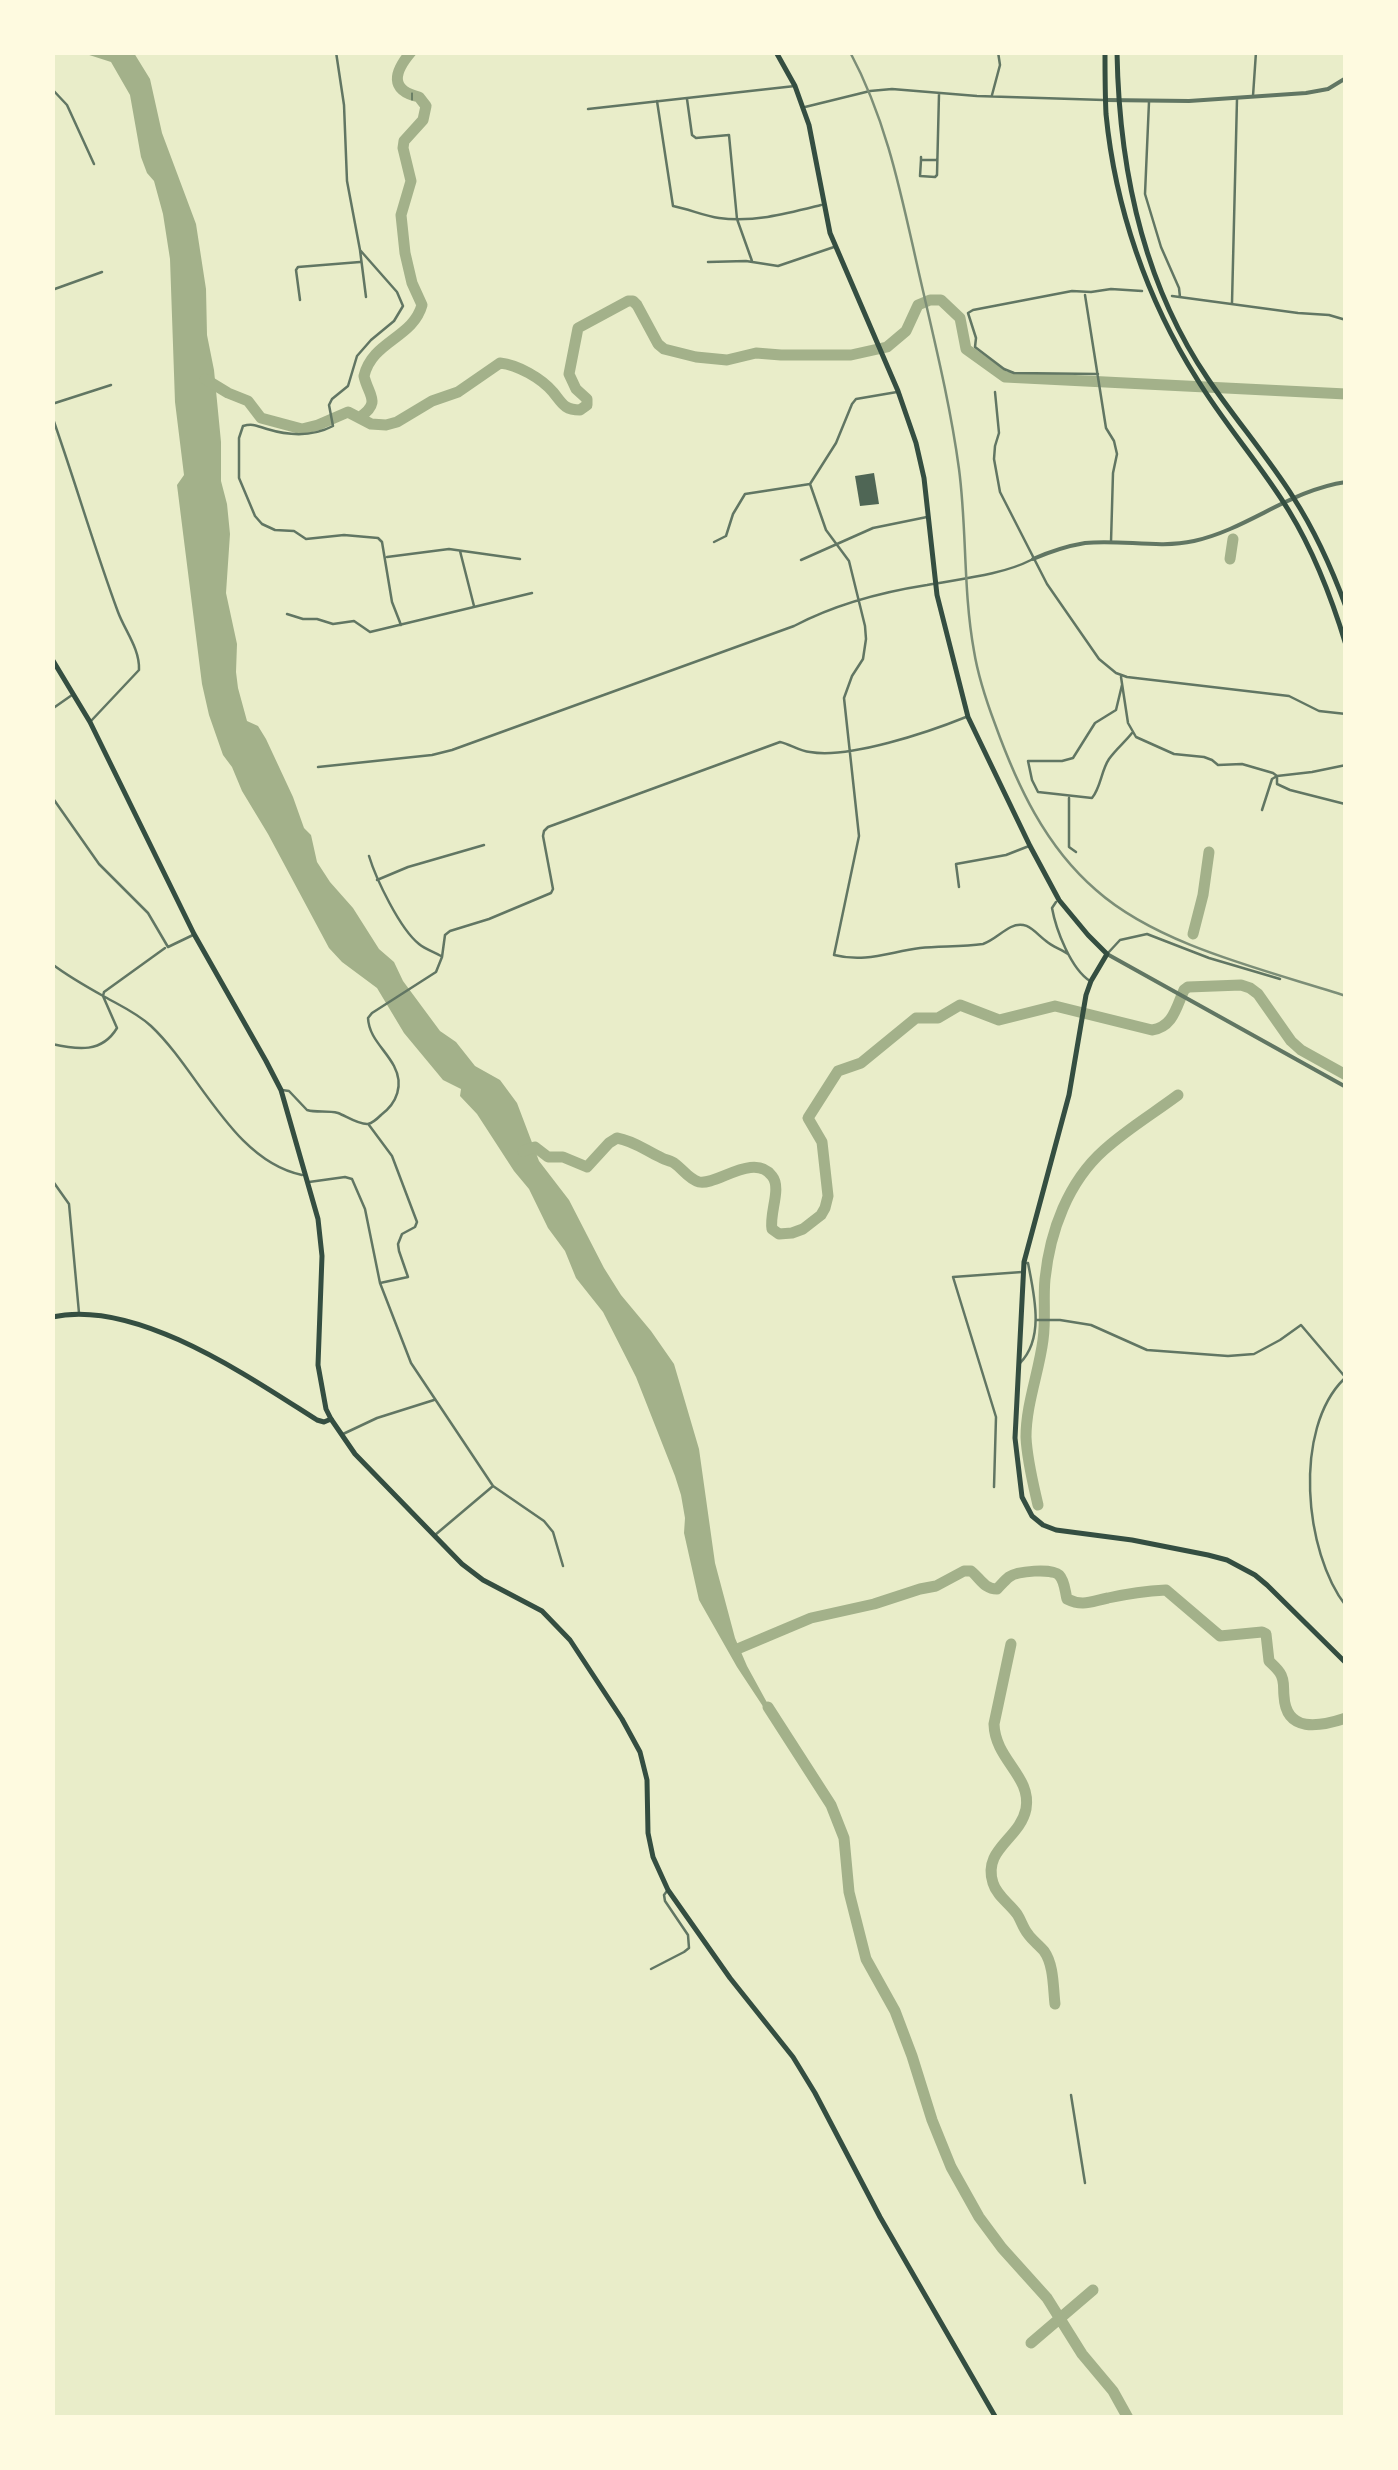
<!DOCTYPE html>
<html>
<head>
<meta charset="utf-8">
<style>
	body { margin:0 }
	#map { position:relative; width:1398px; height:2470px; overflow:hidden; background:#e9edc9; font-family:"Archivo Narrow",sans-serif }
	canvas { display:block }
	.frame { position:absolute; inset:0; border:55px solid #fefae0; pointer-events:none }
</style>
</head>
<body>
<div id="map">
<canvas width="1398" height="2470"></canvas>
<div class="frame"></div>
</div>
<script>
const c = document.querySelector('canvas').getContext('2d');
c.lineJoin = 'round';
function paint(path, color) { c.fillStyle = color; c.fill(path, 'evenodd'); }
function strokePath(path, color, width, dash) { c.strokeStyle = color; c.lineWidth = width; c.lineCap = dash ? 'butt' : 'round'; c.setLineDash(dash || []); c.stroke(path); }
const water = new Path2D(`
	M 83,53 L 134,53 L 150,79 L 162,133 L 196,224 L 206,289 L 207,335 L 214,370 L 221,442 L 221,481 L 227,504 L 230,534 L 226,593 L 237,644 L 236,672 L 238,688 L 247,721 L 258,726 L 266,739 L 293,797 L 304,828 L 311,835 L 317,862 L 330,882 L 353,908 L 379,949 L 394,962 L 403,981 L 440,1031 L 456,1042 L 475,1066 L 500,1080 L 517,1103 L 539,1161 L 569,1200 L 604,1268 L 621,1295 L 651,1331 L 674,1364 L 699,1449 L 715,1563 L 735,1638 L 747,1666 L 799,1761 L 737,1667 L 699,1600 L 684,1533 L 685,1518 L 681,1495 L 675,1476 L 636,1377 L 603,1312 L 576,1278 L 565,1251 L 548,1228 L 529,1189 L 514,1171 L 477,1114 L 460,1096 L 461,1089 L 443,1080 L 404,1033 L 377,988 L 342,962 L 329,948 L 268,834 L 242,791 L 232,767 L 223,755 L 209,715 L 202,684 L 177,485 L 184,475 L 175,402 L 170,259 L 163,214 L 154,181 L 147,173 L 141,157 L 130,95 L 111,62 Z`);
const river = new Path2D(`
	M 205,379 L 228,393 L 248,401 L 261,418 L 302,429 L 318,425 L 348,412 L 371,424 L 386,425 L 397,422 L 432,401 L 458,392 L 500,363 C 518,365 541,378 553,392 C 562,403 564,410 580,410 L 587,405 L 587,399 L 576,389 L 569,374 L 578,328 L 628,301 L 633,301 L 637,305 L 658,344 L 664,349 L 696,357 L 727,360 L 756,353 L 781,355 L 851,355 L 887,347 L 906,331 L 918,305 L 930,300 L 941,300 L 960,318 L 966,349 L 1005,377 L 1346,394
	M 360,417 C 382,402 368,395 364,376 C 372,341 413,338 422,305 L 412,283 L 405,253 L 401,215 L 411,181 L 403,148 L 404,141 L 423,120 L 426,106 L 419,97 C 389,90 394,72 411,52
	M 1230,559 L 1233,539
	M 1193,934 L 1203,895 L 1209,852
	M 523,1151 L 535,1147 L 548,1157 L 563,1157 L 587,1167 L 609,1143 L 617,1138 C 634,1141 645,1150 660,1157 C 661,1158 673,1162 674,1163 C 683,1169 688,1179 699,1182 C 716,1186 754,1152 772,1176 C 782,1188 769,1213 772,1229 L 779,1234 L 792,1233 L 803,1229 L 821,1215 L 825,1208 L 828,1196 L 822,1142 L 808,1118 L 838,1071 L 861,1063 L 916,1018 L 938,1018 L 960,1005 L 999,1020 L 1055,1006 L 1152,1030 C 1173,1027 1176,1008 1184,990 L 1188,987 L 1241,985 L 1250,988 L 1258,994 L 1291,1041 L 1301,1050 L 1346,1075
	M 1038,1505 C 1033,1483 1027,1460 1026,1437 C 1026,1404 1039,1372 1043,1340 C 1046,1319 1043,1299 1045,1279 C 1050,1231 1068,1182 1104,1150 C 1127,1129 1154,1113 1178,1095
	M 1011,1644 L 994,1724 C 995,1760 1032,1776 1026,1809 C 1020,1839 982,1849 993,1883 C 997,1896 1009,1903 1017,1914 C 1021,1920 1023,1928 1028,1934 C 1032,1940 1039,1945 1044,1951 C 1054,1965 1053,1987 1055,2004
	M 735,1650 L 811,1618 L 874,1604 L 920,1589 L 936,1586 L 964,1571 L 971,1571 C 980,1578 984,1589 997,1589 C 1001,1585 1005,1580 1009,1577 C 1017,1571 1052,1568 1059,1575 C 1065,1581 1065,1592 1067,1599 C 1083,1607 1092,1601 1108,1598 C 1126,1594 1147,1591 1166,1590 L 1220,1636 L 1262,1632 L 1266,1634 L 1269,1661 C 1273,1665 1277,1668 1280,1673 C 1285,1680 1283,1688 1284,1696 C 1286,1733 1319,1727 1346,1718
	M 768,1707 L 831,1805 L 844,1838 L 849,1892 L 866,1959 L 895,2011 L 912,2056 L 932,2120 L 951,2167 L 979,2217 L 1002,2248 L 1047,2298 L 1082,2354 L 1113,2391 L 1128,2418
	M 1031,2343 L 1093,2290`);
const building = new Path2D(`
	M 874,473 L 879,504 L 860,506 L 855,476 Z`);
const path = new Path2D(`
	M 412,100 L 412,93`);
const minor = new Path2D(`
	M 336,52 L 344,105 L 347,181 L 360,250 L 366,297
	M 52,89 L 67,105 L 94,164
	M 992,95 L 1000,65 L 998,52
	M 1253,96 L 1256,52
	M 687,99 L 692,135 L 696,138 L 729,135 L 737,219 L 752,261
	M 657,101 L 673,206 C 689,209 704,216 719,218 C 753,223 789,213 821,205
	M 1149,102 L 1145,194 L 1161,247 L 1179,288 L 1180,297
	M 805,107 L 870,91 L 892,89 L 977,96 L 1104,100
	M 588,109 L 795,86
	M 921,157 L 921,160 L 936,160
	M 921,160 L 920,176 L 935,177 L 937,175 L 939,94
	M 360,250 L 397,292 L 403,306 L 394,321 L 371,340 L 357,356 L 348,386 L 332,399 L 329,405 L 333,426 C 312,437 290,436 267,429 C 257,426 253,423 243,426 L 239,438 L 239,478 L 255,516 L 262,524 L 275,530 L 294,531 L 306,539 L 344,535 L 378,538 L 382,542 L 392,602 L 401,625
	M 708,262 L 746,261 L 778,266 L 834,247
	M 1345,282 L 1346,285
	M 52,290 L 102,272
	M 1085,295 L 1106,428 L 1114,441 L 1117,454 L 1113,473 L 1111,542
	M 1172,296 L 1298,313 L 1329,315 L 1346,320
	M 300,300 L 296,270 L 298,267 L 360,262
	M 1232,303 L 1237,99
	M 1098,374 L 1014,373 L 1004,369 L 975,347 L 976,338 L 968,313 L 973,310 L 1072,291 L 1091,292 L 1111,289 L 1142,291
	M 995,392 L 999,433 L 995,446 L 994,459 L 1000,492 L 1047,584 L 1099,659 L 1116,673 L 1127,677 L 1289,696 L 1319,711 L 1346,714
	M 52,404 L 111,385
	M 52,416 C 75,481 94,547 118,612 C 125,631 140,649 139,670 L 91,721
	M 810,484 L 826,530 L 849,561 L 865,626 L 866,639 L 863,659 L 852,676 L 844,698 L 859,836 L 834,955 C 866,963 889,952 920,948 C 941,946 962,947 983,944 C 994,940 1001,932 1011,927 C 1027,919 1035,933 1046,941 C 1053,947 1061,949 1068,954
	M 714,542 L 726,536 L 733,514 L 745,494 L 810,484 L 836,443 L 852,404 L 856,399 L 897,392
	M 460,551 L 474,606
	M 387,557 L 449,549 L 520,559
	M 801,560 L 873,528 L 927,517
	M 287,614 L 303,619 L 317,619 L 333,624 L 354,621 L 370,632 L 532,593
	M 1121,677 L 1128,723 L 1136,737 L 1174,754 L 1204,757 L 1212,760 L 1218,765 L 1242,764 L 1273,773 L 1277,776 L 1277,784 L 1290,790 L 1345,804 L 1346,812
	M 1122,685 L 1116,710 L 1095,723 L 1073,758 L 1062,761 L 1028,761 L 1032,780 L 1038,792 L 1092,798 C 1101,787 1101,771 1109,759 C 1116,749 1125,742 1132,733
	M 52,709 L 72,695
	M 318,767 L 432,755 L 452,750 L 794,626 C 834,605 882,592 927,585 C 959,579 1002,575 1031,560
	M 52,797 L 99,864 L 148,913 L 168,947 L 193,935
	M 1069,798 L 1069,847 L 1076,852
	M 1262,810 L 1272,779 L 1277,776 L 1312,772 L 1346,765
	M 369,856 C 376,879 400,929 419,944 C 425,949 434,952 441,956
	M 377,880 L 408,867 L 484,845
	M 959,887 L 956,864 L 1006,855 L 1029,846
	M 1056,902 L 1052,908 C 1056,930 1071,969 1090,981
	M 1108,953 L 1120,940 L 1147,934 L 1209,958 L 1280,979
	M 52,964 C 69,977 87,987 105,997 C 121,1006 137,1013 151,1026 C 199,1071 233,1161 302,1175
	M 52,1044 C 78,1050 102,1053 117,1028 L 103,996 L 104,992 L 165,948
	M 282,1090 L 289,1091 L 307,1110 C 317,1113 327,1110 338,1113 C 346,1116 359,1125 368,1124 C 372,1123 379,1117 381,1115 C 397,1103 404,1085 394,1066 C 385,1049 369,1038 368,1018 L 372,1013 L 436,972 L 442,957 L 445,935 L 450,931 L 489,919 L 551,893 L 553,889 L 543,836 L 544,831 L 548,827 L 780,742 C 790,744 799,751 810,752 C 849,759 929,732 966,717
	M 369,1125 L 392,1156 L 417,1222 L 415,1227 L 402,1234 L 398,1244 L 399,1251 L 408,1277 L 380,1283
	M 52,1180 L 69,1204 L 79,1313
	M 309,1182 L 345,1177 L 352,1179 L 365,1209 L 380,1283 L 411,1363 L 493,1486 L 544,1521 L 553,1532 L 563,1566
	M 1036,1320 L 1060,1320 L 1091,1325 L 1147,1350 L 1228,1356 L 1254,1354 L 1280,1340 L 1301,1325 L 1346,1378
	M 1020,1363 C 1045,1338 1034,1294 1028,1263 L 1026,1263
	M 1344,1379 C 1293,1429 1304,1552 1346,1606
	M 343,1434 L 377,1418 L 434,1400
	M 994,1487 L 996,1417 L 953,1277 L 1022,1272
	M 435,1535 L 493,1486
	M 651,1969 L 684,1952 L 689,1948 L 688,1935 L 665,1901 L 664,1895 L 667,1891
	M 1071,2095 L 1085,2183`);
const tertiary = new Path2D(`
	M 1105,100 L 1189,101 L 1306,93 L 1328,89 L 1346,78
	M 1033,559 C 1049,552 1067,546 1085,543 C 1121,539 1158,549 1194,541 C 1248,529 1290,490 1346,482
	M 1107,954 L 1346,1087`);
const secondary = new Path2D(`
	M 776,52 L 795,86 L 809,125 L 830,233 L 898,391 L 916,443 L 924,478 L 937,595 L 968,717 L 1030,846 L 1059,900 L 1088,935 L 1107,954 L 1091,981 L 1086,995 L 1069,1095 L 1024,1262 L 1015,1438 L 1022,1497 L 1032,1516 L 1043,1525 L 1056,1530 L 1132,1540 L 1208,1555 L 1227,1560 L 1255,1575 L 1267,1585 L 1346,1663
	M 52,1317 C 136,1298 249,1377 317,1420 L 324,1422 L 331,1419`);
const primary = new Path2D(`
	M 52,659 L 90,722 L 194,934 L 266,1061 L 281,1090 L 318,1219 L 322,1256 L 318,1365 L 326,1409 L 331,1419 L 355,1454 L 462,1564 L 483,1580 L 542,1611 L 570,1640 L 622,1719 L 640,1752 L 647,1780 L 648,1833 L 653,1857 L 668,1890 L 730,1978 L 793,2057 L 815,2093 L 880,2217 L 996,2418`);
const trunk = new Path2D(`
	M 1105,52 C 1105,73 1105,93 1106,114 C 1115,207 1147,300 1197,379 C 1225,425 1261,465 1289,511 C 1314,552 1332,599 1346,645
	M 1117,52 C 1119,168 1142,282 1208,379 C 1235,419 1267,456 1293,497 C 1315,531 1332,569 1346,607`);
const rail = new Path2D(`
	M 850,52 C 887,121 901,194 918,269 C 933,335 950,402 959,469 C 967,529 963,591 974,651 C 978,676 986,700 995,724 C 1017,785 1045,846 1096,890 C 1159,946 1266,970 1346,996`);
paint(water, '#a3b18a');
strokePath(river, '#a3b18a', 11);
paint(building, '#4f6655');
strokePath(path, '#344e41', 1);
strokePath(minor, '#617663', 2.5);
strokePath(tertiary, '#617663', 4);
strokePath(secondary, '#344e41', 5);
strokePath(primary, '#344e41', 5);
strokePath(trunk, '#344e41', 5);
strokePath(rail, '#7c8e77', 2.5);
</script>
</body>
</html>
